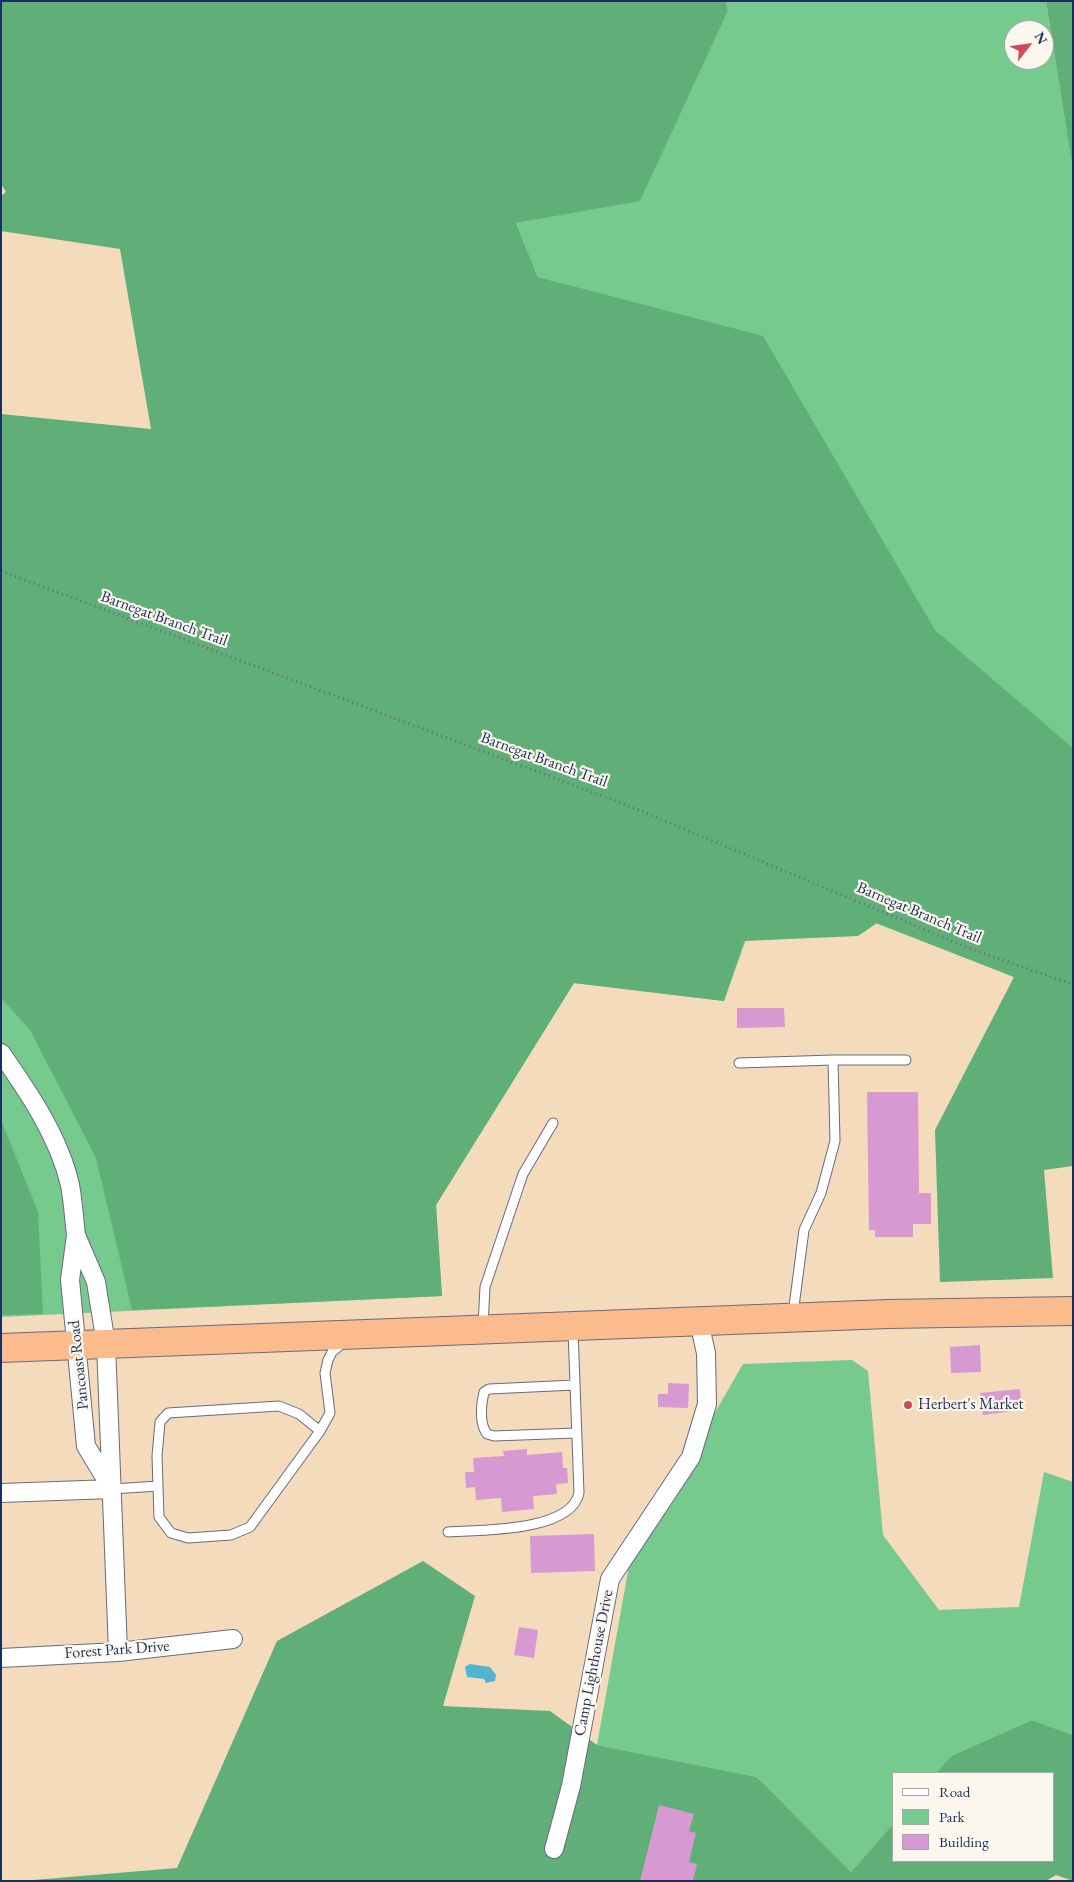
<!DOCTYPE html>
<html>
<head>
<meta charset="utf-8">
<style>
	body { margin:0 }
	#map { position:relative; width:1074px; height:1882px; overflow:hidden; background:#f3dbbc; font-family:"EB Garamond",serif }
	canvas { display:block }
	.frame { position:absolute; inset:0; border:2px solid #1b2f5e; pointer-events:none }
	.legend { position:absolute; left:892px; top:1772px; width:162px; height:90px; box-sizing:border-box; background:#fbf7ec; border:1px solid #a1a7b3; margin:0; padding:6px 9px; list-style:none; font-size:15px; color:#1b2f5e }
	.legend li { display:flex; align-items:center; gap:10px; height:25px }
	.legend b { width:25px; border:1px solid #a1a7b3 }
	.north { position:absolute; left:1004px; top:20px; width:50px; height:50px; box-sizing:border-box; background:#fbf7ec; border:1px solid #a1a7b3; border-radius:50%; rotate:60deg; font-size:14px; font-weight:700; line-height:20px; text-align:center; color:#1b2f5e }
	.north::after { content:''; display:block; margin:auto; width:18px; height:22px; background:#d1495b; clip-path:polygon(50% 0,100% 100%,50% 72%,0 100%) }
</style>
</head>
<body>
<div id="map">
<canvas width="1074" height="1882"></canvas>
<div class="frame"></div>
<ul class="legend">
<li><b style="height:6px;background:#fff"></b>Road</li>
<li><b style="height:14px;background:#76ca8d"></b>Park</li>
<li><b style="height:14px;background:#d699d2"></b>Building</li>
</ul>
<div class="north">N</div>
</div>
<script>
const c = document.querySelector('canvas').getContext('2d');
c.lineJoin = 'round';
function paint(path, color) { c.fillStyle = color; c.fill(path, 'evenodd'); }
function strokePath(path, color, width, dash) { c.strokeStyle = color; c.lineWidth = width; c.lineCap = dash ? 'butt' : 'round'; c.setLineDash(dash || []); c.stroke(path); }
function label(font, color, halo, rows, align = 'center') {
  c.font = font + ' "EB Garamond",serif'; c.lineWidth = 4.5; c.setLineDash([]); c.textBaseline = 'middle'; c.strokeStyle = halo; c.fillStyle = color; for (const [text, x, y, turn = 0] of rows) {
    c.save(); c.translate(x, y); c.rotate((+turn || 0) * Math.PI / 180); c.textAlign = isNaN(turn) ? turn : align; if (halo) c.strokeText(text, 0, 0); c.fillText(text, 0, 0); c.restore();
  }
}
const green = new Path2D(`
	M 726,1 L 1046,1 L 1073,171 L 1073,748 L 1044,724 L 1073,861 L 1014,977 L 767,881 L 724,1001 L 574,983 L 436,1205 L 442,1296 L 1,1317 L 1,490 L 554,405 L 641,305 L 538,277 L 516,223 L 640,200 L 728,11 ZM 1014,30 L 1044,30 L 1044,60 L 1014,60 Z
	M 852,1360 L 868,1371 L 883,1535 L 939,1610 L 1019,1607 L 1044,1472 L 1073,1482 L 1073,1735 L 1032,1720 L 951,1756 L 936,1773 L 893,1773 L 893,1824 L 851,1872 L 757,1777 L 597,1745 L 630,1560 L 743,1364 Z`);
const forest = new Path2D(`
	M 1,1 L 726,1 L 728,11 L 640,201 L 516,223 L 538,277 L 763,336 L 935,630 L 1073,748 L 1073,1166 L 1044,1170 L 1053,1278 L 940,1282 L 935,1130 L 1014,977 L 877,923 L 858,936 L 744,941 L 724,1001 L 574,983 L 436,1205 L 442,1296 L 132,1310 L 96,1158 L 30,1030 L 1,998 L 1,414 L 151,429 L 120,249 L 1,231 L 1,196 L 6,192 L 1,184 Z
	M 1046,1 L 1073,1 L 1073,171 Z
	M 1,1120 L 38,1212 L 43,1314 L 1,1315 Z
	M 423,1561 L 475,1596 L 443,1706 L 550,1711 L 597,1745 L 757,1777 L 851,1872 L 893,1824 L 893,1861 L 1053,1861 L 1053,1773 L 936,1773 L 951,1756 L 1032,1720 L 1073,1735 L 1073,1881 L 1056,1875 L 1046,1881 L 21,1881 L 177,1868 L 277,1641 Z`);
const water = new Path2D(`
	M 470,1664 L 490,1667 L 496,1675 L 495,1681 L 486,1683 L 484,1679 L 467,1677 L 465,1667 Z`);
const building = new Path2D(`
	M 737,1008 L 784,1008 L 785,1027 L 737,1028 Z
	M 867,1092 L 918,1092 L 919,1193 L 931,1193 L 931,1224 L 913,1224 L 913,1237 L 875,1237 L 875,1230 L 869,1230 Z
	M 980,1345 L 981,1372 L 951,1373 L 950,1347 Z
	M 668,1383 L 689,1384 L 688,1408 L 658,1407 L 658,1394 L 668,1394 Z
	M 1020,1389 L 1022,1410 L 983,1415 L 980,1393 Z
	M 527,1449 L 527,1455 L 562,1452 L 563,1468 L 567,1468 L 568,1483 L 556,1484 L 557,1494 L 533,1496 L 534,1509 L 502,1512 L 501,1498 L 476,1500 L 475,1487 L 466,1488 L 465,1472 L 474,1472 L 473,1458 L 504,1456 L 503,1451 Z
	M 594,1534 L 595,1571 L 531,1573 L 530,1536 Z
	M 519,1627 L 538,1630 L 534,1658 L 514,1655 Z
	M 659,1805 L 694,1814 L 689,1831 L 696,1833 L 689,1862 L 697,1864 L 693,1881 L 640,1881 Z`);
const path = new Path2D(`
	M 1,571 L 629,806 L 976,951 L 1073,984`);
const lane = new Path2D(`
	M 739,1063 L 833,1060 L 906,1060
	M 793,1314 L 804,1230 L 821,1193 L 835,1141 L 833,1060
	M 483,1326 L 485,1287 L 523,1174 L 553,1123
	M 575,1385 L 489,1389 L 484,1392 C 481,1404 479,1423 487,1434 L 494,1436 L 576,1433
	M 320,1431 L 299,1414 L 279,1406 L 168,1413 L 160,1422 L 157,1456 L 159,1517 L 171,1533 L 188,1538 L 231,1535 L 250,1527 L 320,1431 L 330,1413 L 325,1373 L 328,1360 L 332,1352 L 345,1341
	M 112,1489 L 158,1486
	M 448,1532 C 480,1530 571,1532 579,1493 L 573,1330`);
const street = new Path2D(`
	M 1,1053 C 29,1093 59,1137 70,1185 C 73,1201 74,1218 76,1235
	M 112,1489 L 86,1446 L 70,1280 L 76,1235 L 96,1282 L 106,1344 L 118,1652
	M 1,1493 L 112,1489
	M 1,1658 L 118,1652 L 233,1639
	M 554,1849 L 571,1786 L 610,1579 L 691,1457 L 707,1404 L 706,1353 L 699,1322`);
const highway = new Path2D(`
	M 1,1348 L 888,1314 L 1073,1311`);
const markers = [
	[908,1405,5,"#d1495b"]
];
const streetNames = [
	["Barnegat Branch Trail",164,619,20],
	["Barnegat Branch Trail",544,760,20],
	["Barnegat Branch Trail",919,913,23],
	["Pancoast Road",79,1365,-96],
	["Forest Park Drive",117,1650,-4],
	["Camp Lighthouse Drive",594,1663,-79]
];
const poiNames = [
	["Herbert's Market",918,1405]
];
paint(green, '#76ca8d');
paint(forest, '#60ae78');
paint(water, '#51b4d0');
paint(building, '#d699d2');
strokePath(lane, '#676b7f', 11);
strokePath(street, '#676b7f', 20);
strokePath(highway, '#676b7f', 30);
strokePath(path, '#676b7f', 3, [1, 4]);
strokePath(lane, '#fff', 9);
strokePath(street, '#fff', 18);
strokePath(highway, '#fbbb8c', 28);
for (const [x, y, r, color] of markers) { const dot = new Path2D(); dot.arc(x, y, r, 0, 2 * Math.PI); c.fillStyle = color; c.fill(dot); strokePath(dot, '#fbf7ec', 2); }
label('16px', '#1b2f5e', '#fbf7ec', streetNames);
label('16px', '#1b2f5e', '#fbf7ec', poiNames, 'left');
</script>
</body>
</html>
